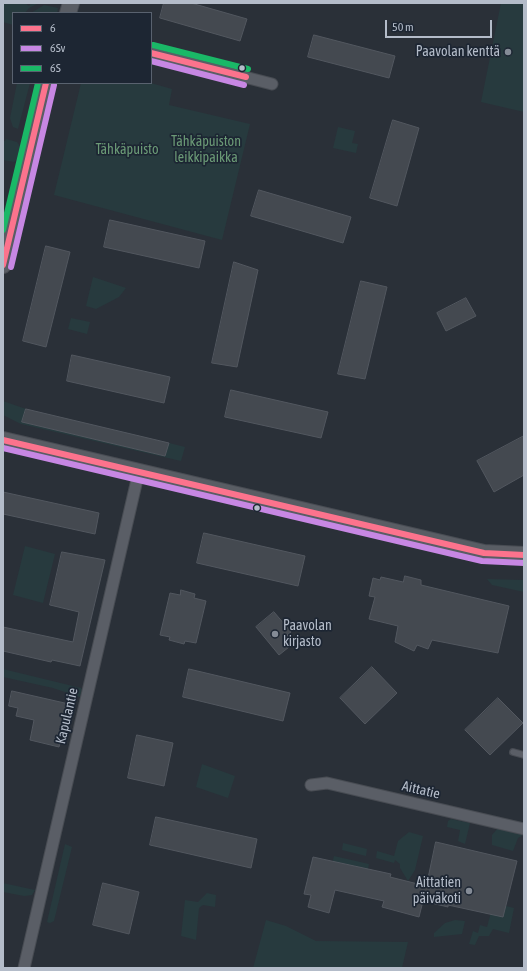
<!DOCTYPE html>
<html>
<head>
<meta charset="utf-8">
<style>
	body { margin:0 }
	#map { position:relative; width:527px; height:971px; overflow:hidden; background:#2a3038; font-family:"Asap Condensed",sans-serif }
	canvas { display:block }
	.frame { position:absolute; inset:0; border:4px solid #b4bcc9; pointer-events:none }
	.legend { position:absolute; left:12px; top:12px; width:140px; height:72px; box-sizing:border-box; background:#1d2633; border:1px solid #59626f; margin:0; padding:5px 7px; list-style:none; font-size:12px; color:#b4bcc9 }
	.legend li { display:flex; align-items:center; gap:8px; height:20px }
	.legend b { width:20px; border:1px solid #59626f }
	.scale { position:absolute; left:385px; top:20px; width:107px; height:18px; box-sizing:border-box; border:2px solid #b4bcc9; border-top:0; padding-left:5px; font-size:12px; line-height:14px; white-space:nowrap; color:#b4bcc9; -webkit-text-stroke:3px #1d2633; paint-order:stroke }
</style>
</head>
<body>
<div id="map">
<canvas width="527" height="971"></canvas>
<div class="frame"></div>
<ul class="legend">
<li><b style="height:5px;background:#fc738d"></b>6</li>
<li><b style="height:5px;background:#c787e3"></b>6Sv</li>
<li><b style="height:5px;background:#1ab867"></b>6S</li>
</ul>
<div class="scale">50 m</div>
</div>
<script>
const c = document.querySelector('canvas').getContext('2d');
c.lineJoin = 'round';
function paint(path, color) { c.fillStyle = color; c.fill(path, 'evenodd'); }
function strokePath(path, color, width, dash) { c.strokeStyle = color; c.lineWidth = width; c.lineCap = dash ? 'butt' : 'round'; c.setLineDash(dash || []); c.stroke(path); }
function label(font, color, halo, rows, align = 'center') {
  c.font = font + ' "Asap Condensed",sans-serif'; c.lineWidth = 3.5; c.setLineDash([]); c.textBaseline = 'middle'; c.strokeStyle = halo; c.fillStyle = color; for (const [text, x, y, turn = 0] of rows) {
    c.save(); c.translate(x, y); c.rotate((+turn || 0) * Math.PI / 180); c.textAlign = isNaN(turn) ? turn : align; if (halo) c.strokeText(text, 0, 0); c.fillText(text, 0, 0); c.restore();
  }
}
const green = new Path2D(`
	M 3,3 L 25,3 L 29,6 L 31,3 L 39,3 L 29,8 L 25,13 L 13,13 L 13,25 L 3,22 Z
	M 501,3 L 524,3 L 524,112 L 481,102 Z
	M 44,5 L 58,8 L 57,13 L 31,13 Z
	M 17,83 L 30,83 L 18,129 L 13,127 L 10,118 Z
	M 81,83 L 151,83 L 172,89 L 169,105 L 250,124 L 222,240 L 54,195 Z
	M 338,127 L 355,131 L 352,143 L 358,144 L 356,153 L 333,148 Z
	M 6,139 L 17,142 L 20,146 L 17,159 L 14,162 L 3,160 L 3,141 L 5,141 Z
	M 93,277 L 126,288 L 119,297 L 96,309 L 86,306 Z
	M 71,318 L 90,322 L 87,334 L 68,329 Z
	M 3,401 L 26,409 L 23,422 L 165,456 L 169,443 L 185,447 L 181,461 L 21,424 L 3,415 Z
	M 25,546 L 55,554 L 43,603 L 13,595 Z
	M 487,579 L 524,580 L 524,592 L 492,585 Z
	M 3,669 L 81,688 L 82,689 L 80,697 L 53,688 L 3,677 Z
	M 202,764 L 235,776 L 228,798 L 196,787 Z
	M 451,819 L 470,823 L 465,844 L 458,841 L 460,830 L 447,827 L 448,821 Z
	M 498,828 L 523,835 L 518,838 L 513,851 L 492,845 L 492,835 Z
	M 409,832 L 423,836 L 415,870 L 408,881 L 400,868 L 400,864 L 395,860 L 394,863 L 376,858 L 377,851 L 394,856 L 398,841 Z
	M 343,843 L 367,849 L 366,856 L 342,850 Z
	M 65,844 L 72,847 L 54,921 L 50,923 L 47,922 Z
	M 334,856 L 369,864 L 368,869 L 341,863 L 331,868 Z
	M 3,883 L 35,890 L 32,895 L 24,896 L 3,892 Z
	M 207,893 L 216,895 L 215,907 L 203,905 L 199,908 L 196,940 L 181,936 L 185,900 L 198,902 Z
	M 498,904 L 514,908 L 509,933 L 493,929 L 489,936 L 479,936 L 475,945 L 469,944 L 473,931 L 478,933 L 480,925 L 487,927 L 493,905 Z
	M 266,920 L 286,926 L 316,941 L 408,942 L 402,968 L 253,968 Z
	M 455,920 L 465,921 L 462,934 L 434,937 L 434,933 L 445,923 Z`);
const building = new Path2D(`
	M 164,3 L 191,3 L 247,19 L 240,41 L 160,18 Z
	M 314,35 L 395,56 L 389,78 L 308,57 Z
	M 393,120 L 419,128 L 397,206 L 370,198 Z
	M 259,190 L 351,217 L 343,243 L 251,216 Z
	M 110,220 L 205,241 L 199,268 L 104,247 Z
	M 46,246 L 70,252 L 46,347 L 23,341 Z
	M 234,262 L 258,270 L 237,367 L 212,363 Z
	M 361,281 L 387,287 L 365,379 L 338,374 Z
	M 466,298 L 476,316 L 446,331 L 437,313 Z
	M 72,355 L 170,377 L 164,403 L 67,381 Z
	M 231,390 L 328,412 L 321,438 L 225,417 Z
	M 26,409 L 169,443 L 165,456 L 22,422 Z
	M 524,436 L 524,475 L 494,492 L 477,461 Z
	M 3,492 L 99,513 L 95,534 L 3,514 Z
	M 204,533 L 305,556 L 298,586 L 197,563 Z
	M 62,552 L 105,560 L 80,666 L 52,660 L 51,662 L 3,651 L 3,627 L 73,642 L 79,612 L 50,605 Z
	M 405,576 L 421,580 L 421,585 L 509,606 L 498,653 L 432,640 L 428,649 L 417,645 L 414,651 L 395,642 L 398,626 L 369,619 L 375,597 L 369,596 L 373,578 L 380,580 L 381,577 L 403,582 Z
	M 181,590 L 195,594 L 194,598 L 206,601 L 196,643 L 185,641 L 184,644 L 169,640 L 170,637 L 160,635 L 170,593 L 180,595 Z
	M 274,612 L 291,632 L 287,635 L 294,643 L 279,655 L 256,627 Z
	M 372,667 L 397,693 L 365,724 L 340,698 Z
	M 189,669 L 290,693 L 283,721 L 183,697 Z
	M 12,691 L 69,704 L 59,747 L 30,740 L 34,720 L 16,716 L 18,708 L 9,706 Z
	M 498,698 L 523,723 L 490,755 L 465,730 Z
	M 137,735 L 173,743 L 164,786 L 128,778 Z
	M 156,817 L 257,839 L 251,868 L 150,845 Z
	M 436,842 L 517,861 L 503,917 L 448,905 L 448,907 L 423,901 L 419,917 L 382,907 L 384,901 L 335,890 L 329,913 L 308,907 L 311,895 L 304,894 L 313,857 L 391,874 L 390,877 L 426,886 Z
	M 103,883 L 139,892 L 129,934 L 93,925 Z`);
const lane = new Path2D(`
	M 513,752 L 524,755`);
const street = new Path2D(`
	M 151,53 L 272,84
	M 311,785 L 327,783 L 524,829
	M 24,968 L 139,471`);
const secondary = new Path2D(`
	M 68,13 L 71,3
	M 3,265 L 46,83
	M 3,440 L 484,553 L 524,555`);
const bus1 = new Path2D(`
	M 151,53 L 246,77
	M 3,265 L 46,83
	M 3,440 L 484,553 L 524,555`);
const bus2 = new Path2D(`
	M 151,61 L 244,85
	M 11,267 L 54,85
	M 3,448 L 482,561 L 524,563`);
const bus3 = new Path2D(`
	M 153,45 L 248,69
	M 3,230 L 38,83`);
const markers = [
	[508,52,4,"#848b96"],
	[242,68,3.5,"#b4bcc9"],
	[257,508,3.5,"#b4bcc9"],
	[275,634,4,"#848b96"],
	[469,891,4,"#848b96"]
];
const poiNames = [
	["Paavolan kenttä",500,52],
	["Paavolan",283,626,"left"],
	["kirjasto",283,642,"left"],
	["Aittatien",461,883],
	["päiväkoti",461,899]
];
const parkNames = [
	["Tähkäpuiston",206,142],
	["leikkipaikka",206,158],
	["Tähkäpuisto",127,150]
];
const streetNames = [
	["Kapulantie",67,716,-77],
	["Aittatie",421,790,13]
];
paint(green, '#273a3e');
paint(building, '#444950');
strokePath(building, '#52575f', 1);
strokePath(lane, '#484c53', 8);
strokePath(street, '#484c53', 13);
strokePath(secondary, '#484c53', 18);
strokePath(lane, '#5a5e66', 5.5);
strokePath(street, '#5a5e66', 11);
strokePath(secondary, '#595d64', 16);
strokePath(bus1, '#fc738d', 6);
strokePath(bus2, '#c787e3', 6);
strokePath(bus3, '#1ab867', 6);
for (const [x, y, r, color] of markers) { const dot = new Path2D(); dot.arc(x, y, r, 0, 2 * Math.PI); c.fillStyle = color; c.fill(dot); strokePath(dot, '#1d2633', 1.5); }
label('14px', '#b4bcc9', '#1d2633', poiNames, 'right');
label('14px', '#6b9a76', '#1d2633', parkNames);
label('14px', '#b4bcc9', '#1d2633', streetNames);
</script>
</body>
</html>
